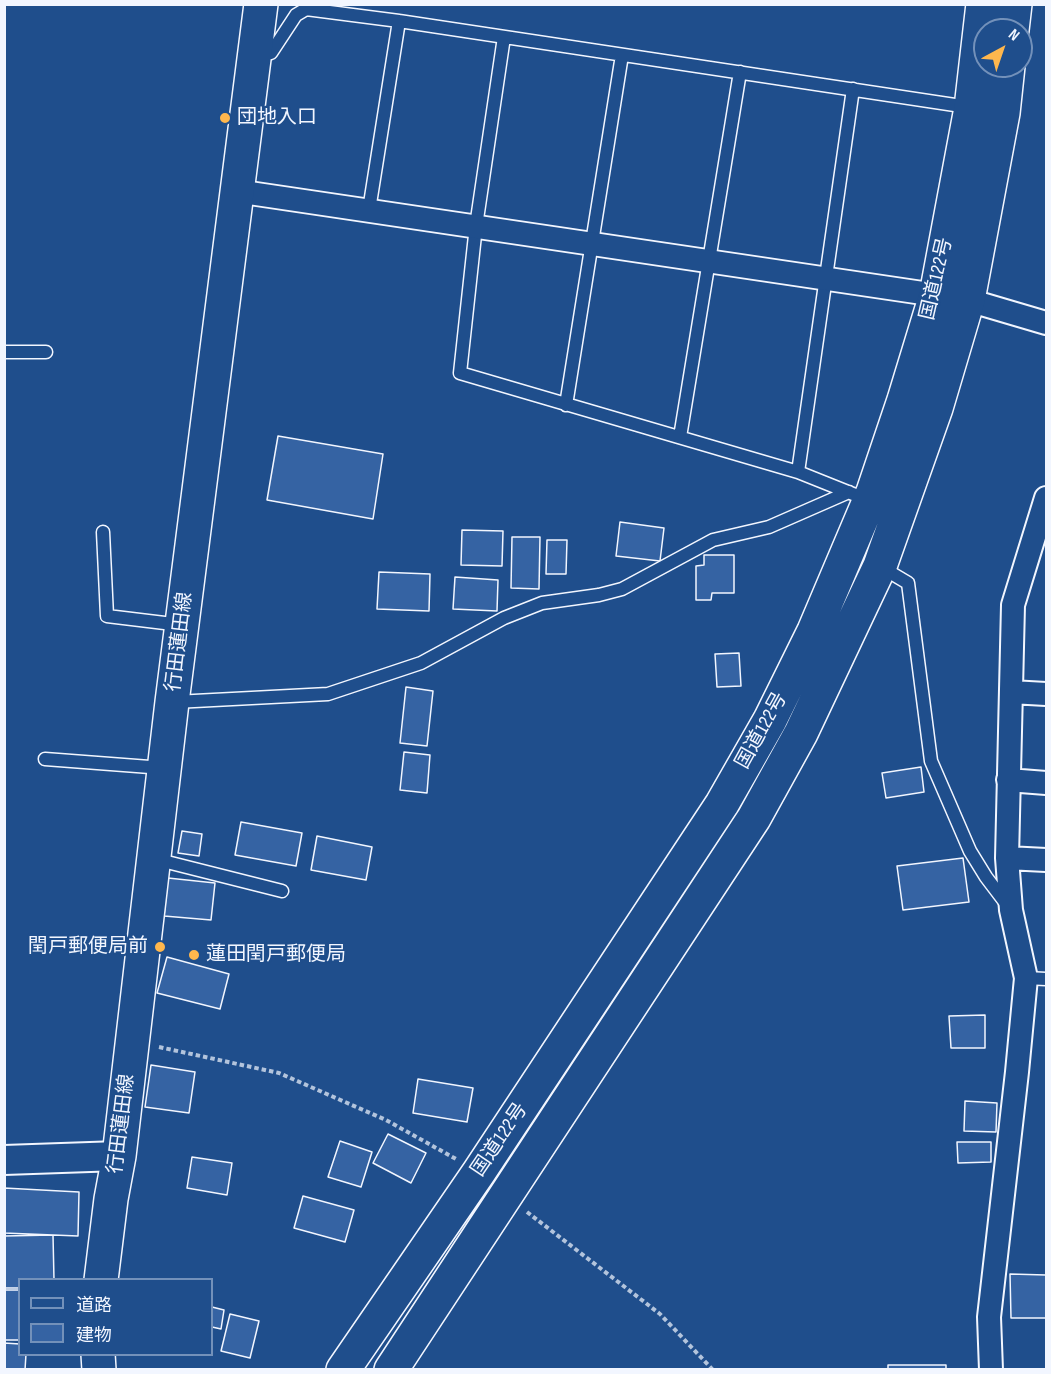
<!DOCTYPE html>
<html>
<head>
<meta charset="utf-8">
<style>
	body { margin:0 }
	#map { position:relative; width:1051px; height:1374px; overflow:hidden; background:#1f4e8c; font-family:"Sofia Sans Condensed","Noto Sans JP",sans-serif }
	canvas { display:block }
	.frame { position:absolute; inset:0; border:6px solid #f2f6ff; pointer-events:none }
	.legend { position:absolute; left:18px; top:1278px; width:195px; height:78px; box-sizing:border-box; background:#1f4e8c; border:2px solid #7391ba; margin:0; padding:8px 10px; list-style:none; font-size:18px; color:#f2f6ff }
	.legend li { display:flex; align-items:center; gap:12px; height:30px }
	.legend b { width:30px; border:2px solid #7391ba }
	.north { position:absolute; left:973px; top:18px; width:60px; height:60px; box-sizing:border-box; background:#1f4e8c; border:2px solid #7391ba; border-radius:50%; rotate:40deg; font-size:16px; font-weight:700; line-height:24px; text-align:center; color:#f2f6ff }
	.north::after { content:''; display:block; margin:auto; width:21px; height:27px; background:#ffb74d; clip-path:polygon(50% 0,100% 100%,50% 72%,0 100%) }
</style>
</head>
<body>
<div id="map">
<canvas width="1051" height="1374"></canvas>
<div class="frame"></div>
<ul class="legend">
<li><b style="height:8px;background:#1f4e8c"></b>道路</li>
<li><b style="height:16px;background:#3563a3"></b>建物</li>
</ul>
<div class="north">N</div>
</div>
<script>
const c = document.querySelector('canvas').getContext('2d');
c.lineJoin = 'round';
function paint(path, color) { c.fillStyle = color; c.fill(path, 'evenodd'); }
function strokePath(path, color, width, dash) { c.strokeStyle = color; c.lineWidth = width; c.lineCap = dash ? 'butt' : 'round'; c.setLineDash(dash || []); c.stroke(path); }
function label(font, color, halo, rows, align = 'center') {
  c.font = font + ' "Sofia Sans Condensed","Noto Sans JP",sans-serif'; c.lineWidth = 4.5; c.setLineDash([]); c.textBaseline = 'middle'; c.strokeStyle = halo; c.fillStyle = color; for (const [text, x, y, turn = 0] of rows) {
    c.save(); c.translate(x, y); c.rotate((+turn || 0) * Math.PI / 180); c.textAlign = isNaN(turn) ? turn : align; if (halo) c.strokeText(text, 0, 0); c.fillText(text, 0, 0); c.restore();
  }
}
const building = new Path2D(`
	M 278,436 L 383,454 L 373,519 L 267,500 Z
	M 620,522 L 664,528 L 660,561 L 616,556 Z
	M 462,530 L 503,531 L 502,566 L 461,565 Z
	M 512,537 L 540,537 L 539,589 L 511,588 Z
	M 547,540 L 567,540 L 566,574 L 546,574 Z
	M 704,555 L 734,555 L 734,593 L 712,593 L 711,600 L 696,600 L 696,566 L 704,565 Z
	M 379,572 L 430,574 L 429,611 L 377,609 Z
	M 455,577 L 498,580 L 497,611 L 453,609 Z
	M 739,653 L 741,686 L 717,687 L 715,654 Z
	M 406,687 L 433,691 L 427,746 L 400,743 Z
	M 404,752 L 430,755 L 427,793 L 400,790 Z
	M 921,767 L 924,792 L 886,798 L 882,773 Z
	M 241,822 L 302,833 L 296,866 L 235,855 Z
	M 182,831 L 202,834 L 199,856 L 178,853 Z
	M 317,836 L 372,847 L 366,880 L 311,870 Z
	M 963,858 L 969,902 L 903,910 L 897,866 Z
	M 168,878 L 215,883 L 211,920 L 164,916 Z
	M 167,957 L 229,974 L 220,1009 L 157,993 Z
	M 985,1015 L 985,1048 L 951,1048 L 949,1016 Z
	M 151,1065 L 195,1072 L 189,1113 L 145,1107 Z
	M 418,1079 L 473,1088 L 467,1122 L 413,1113 Z
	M 965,1101 L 997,1103 L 996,1132 L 964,1131 Z
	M 388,1134 L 426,1153 L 411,1183 L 373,1163 Z
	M 340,1141 L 372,1152 L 361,1187 L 328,1177 Z
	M 957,1142 L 991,1142 L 991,1162 L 958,1163 Z
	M 192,1157 L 232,1163 L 227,1195 L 187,1188 Z
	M 4,1188 L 79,1192 L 78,1236 L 4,1233 Z
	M 303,1196 L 354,1210 L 345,1242 L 294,1228 Z
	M 53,1235 L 54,1280 L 20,1280 L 20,1288 L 4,1288 L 4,1236 Z
	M 1010,1274 L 1046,1275 L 1046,1318 L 1011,1318 Z
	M 4,1290 L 20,1290 L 20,1340 L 4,1340 Z
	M 212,1307 L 224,1310 L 221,1329 L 212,1327 Z
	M 230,1314 L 259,1321 L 250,1358 L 221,1351 Z
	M 4,1343 L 20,1344 L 20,1354 L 26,1354 L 25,1370 L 4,1370 Z
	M 888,1365 L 946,1365 L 946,1370 L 888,1370 Z`);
const path = new Path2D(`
	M 159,1047 L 279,1073 L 386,1120 L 456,1159
	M 527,1212 L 660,1314 L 713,1370`);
const service = new Path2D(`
	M 504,37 L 476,226 L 460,373 L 798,472 L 868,500
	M 256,55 L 271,53 L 296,15 L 306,9 L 399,21 L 968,107
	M 369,210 L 399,21
	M 4,352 L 46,352
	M 566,405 L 622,55
	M 680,437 L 740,72
	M 798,472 L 853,89
	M 103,532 L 107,616 L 181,625
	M 881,567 L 908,583 L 931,761 L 970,851 L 986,877 L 1008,906
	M 175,702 L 328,694 L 421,663 L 504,618 L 542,603 L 599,595 L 622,589 L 713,540 L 769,527 L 849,492
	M 45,759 L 163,768
	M 155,859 L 282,891
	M 1026,978 L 1046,979`);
const minor = new Path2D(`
	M 236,191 L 936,295 L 968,300 L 1046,323
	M 1011,692 L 1046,694
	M 1008,780 L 1046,783
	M 1007,858 L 1046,860
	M 991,1370 L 989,1317 L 1017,1072 L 1026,978 L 1011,910 L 1007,858 L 1013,605 L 1046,498`);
const tertiary = new Path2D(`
	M 4,1160 L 119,1156`);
const primary = new Path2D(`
	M 101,1280 L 111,1199 L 119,1156 L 172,702 L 261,4
	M 98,1354 L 99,1370`);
const trunk = new Path2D(`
	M 1012,30 L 1015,4
	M 343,1370 L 479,1172 L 722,804 L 770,720 L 814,631 L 873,492 L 904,400 L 936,295 L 971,108 L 983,4
	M 391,1370 L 754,818 L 801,733 L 880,566 L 936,408 L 968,300 L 1003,113 L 1008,66`);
const markers = [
	[225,118,6,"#ffb74d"],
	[160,947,6,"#ffb74d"],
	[194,955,6,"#ffb74d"]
];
const poiNames = [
	["団地入口",237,118],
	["閏戸郵便局前",148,947,"right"],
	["蓮田閏戸郵便局",206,955]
];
const streetNames = [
	["国道122号",937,279,-77],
	["行田蓮田線",180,642,-83],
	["国道122号",762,731,-61],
	["行田蓮田線",122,1124,-83],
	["国道122号",500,1140,-56]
];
paint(building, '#3563a3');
strokePath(building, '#f2f6ff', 1.5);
strokePath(service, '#f2f6ff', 15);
strokePath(minor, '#f2f6ff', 26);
strokePath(tertiary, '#f2f6ff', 32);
strokePath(primary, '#f2f6ff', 36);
strokePath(trunk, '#f2f6ff', 36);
strokePath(path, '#b3c4dc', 4, [4.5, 3]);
strokePath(service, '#1f4e8c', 12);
strokePath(minor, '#1f4e8c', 22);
strokePath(tertiary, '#1f4e8c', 28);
strokePath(primary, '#1f4e8c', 33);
strokePath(trunk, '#1f4e8c', 33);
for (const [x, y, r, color] of markers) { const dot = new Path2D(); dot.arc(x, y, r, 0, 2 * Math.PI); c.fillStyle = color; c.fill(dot); strokePath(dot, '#1f4e8c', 2); }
label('20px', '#f2f6ff', '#1f4e8c', poiNames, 'left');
label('20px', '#f2f6ff', '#1f4e8c', streetNames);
</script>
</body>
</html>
